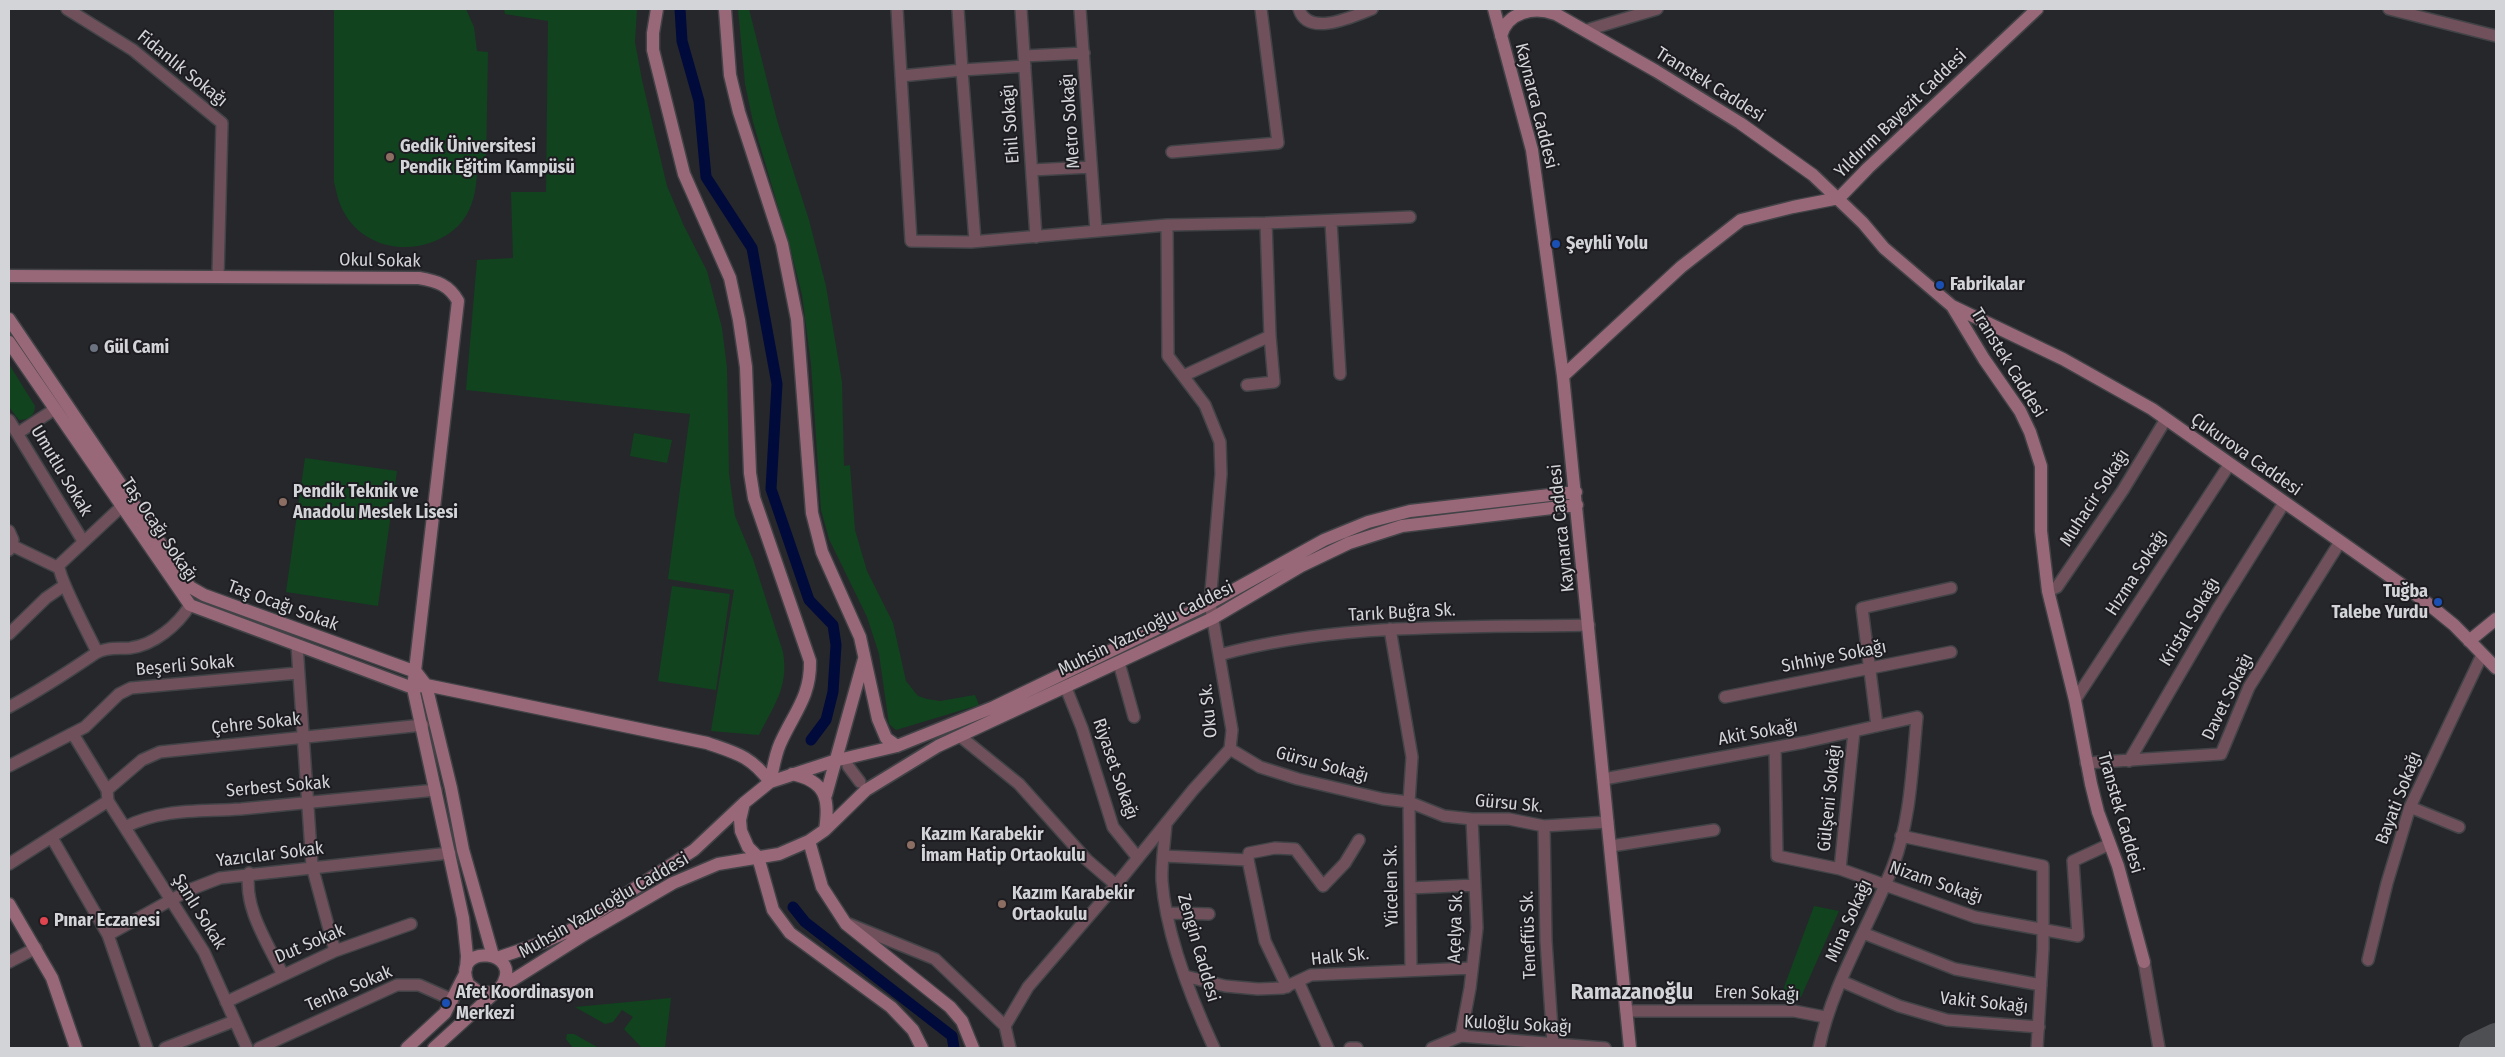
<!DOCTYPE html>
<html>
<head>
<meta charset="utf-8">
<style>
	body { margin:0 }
	#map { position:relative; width:2505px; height:1057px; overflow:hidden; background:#26272b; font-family:"Fira Sans Condensed",sans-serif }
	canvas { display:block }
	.frame { position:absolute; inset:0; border:10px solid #d3d4d7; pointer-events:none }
</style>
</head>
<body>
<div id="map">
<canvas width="2505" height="1057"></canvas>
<div class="frame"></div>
</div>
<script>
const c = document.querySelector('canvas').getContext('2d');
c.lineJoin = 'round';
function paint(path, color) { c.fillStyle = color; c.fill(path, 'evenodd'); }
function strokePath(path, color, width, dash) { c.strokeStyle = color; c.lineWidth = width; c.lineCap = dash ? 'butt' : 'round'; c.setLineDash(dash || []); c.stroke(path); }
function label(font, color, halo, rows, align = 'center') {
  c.font = font + ' "Fira Sans Condensed",sans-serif'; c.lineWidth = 4; c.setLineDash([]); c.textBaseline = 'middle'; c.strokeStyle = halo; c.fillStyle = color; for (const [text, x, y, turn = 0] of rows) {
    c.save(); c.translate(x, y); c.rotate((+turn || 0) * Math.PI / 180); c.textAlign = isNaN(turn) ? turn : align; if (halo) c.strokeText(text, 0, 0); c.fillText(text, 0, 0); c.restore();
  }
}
const green = new Path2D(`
	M 334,9 L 466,9 L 474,27 L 477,51 L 488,52 L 486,166 L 477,166 C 477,187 474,210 458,226 C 423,260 359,253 340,204 C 337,197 336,189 334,182 Z
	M 504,9 L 637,9 L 635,42 L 642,80 L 667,186 L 684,226 L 707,271 L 722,328 L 727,368 L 729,474 L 735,516 L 753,559 L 783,652 C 789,687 774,705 759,735 L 711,731 L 734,590 L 668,579 L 690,414 L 466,390 L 477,260 L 513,258 L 511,192 L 546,192 L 548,21 L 505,14 Z
	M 738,9 L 749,9 L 777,120 L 809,220 L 826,286 L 842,382 L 844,466 L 850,465 L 855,530 L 867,571 L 893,623 L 906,681 L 918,696 L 927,699 L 940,701 L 975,695 L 979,705 L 896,730 L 889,724 L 879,654 L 867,617 L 829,539 L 821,510 L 811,364 L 802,295 L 790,247 L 753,122 L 745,84 Z
	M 9,364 L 35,406 C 35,416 28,420 19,420 L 9,407 Z
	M 634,433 L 672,440 L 667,463 L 630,456 Z
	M 305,458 L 397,471 L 378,606 L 286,592 Z
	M 672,586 L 730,594 L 716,690 L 658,681 Z
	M 1814,906 L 1839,911 L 1801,997 L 1783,990 Z
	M 671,998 L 665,1048 L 642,1048 L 624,1029 L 633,1017 L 622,1010 L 613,1022 L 605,1024 L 575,1007 Z
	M 567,1034 L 574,1034 L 599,1048 L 573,1048 L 566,1039 Z`);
const canal = new Path2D(`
	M 680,9 L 682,41 L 699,101 L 706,177 L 752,248 L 777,384 L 771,489 L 809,600 L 833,625 L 836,645 L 833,692 L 826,720 L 811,740
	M 793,907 L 805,922 L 952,1036 L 954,1048`);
const taxiway = new Path2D(`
	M 2473,1048 L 2496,1037`);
const street = new Path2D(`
	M 67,9 L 133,50 L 222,123 L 218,276
	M 1021,9 L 1036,237
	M 1080,9 L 1096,231
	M 1299,9 C 1308,38 1354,16 1372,9
	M 2389,9 L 2496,36
	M 1587,30 L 1657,9
	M 1024,56 L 1084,53
	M 901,76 L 962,70 L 958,9
	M 1172,152 L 1278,143 L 1261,9
	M 1032,170 L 1091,167
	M 1331,222 L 1340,374
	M 1266,223 L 1410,217
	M 1167,225 L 1266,223 L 1270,336 L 1183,376
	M 975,241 L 962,70 L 1025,66
	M 1247,385 L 1274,382 L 1270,336
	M 9,420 L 83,541
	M 18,433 L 55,409
	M 9,531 L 13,540 L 9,550
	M 11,545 L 59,568
	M 2048,591 L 2057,587 L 2123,490 L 2166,419
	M 1390,629 L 1412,757 L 1409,802 L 1411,970
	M 9,634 L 46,598 L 65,585
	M 297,645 L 312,866 L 335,951
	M 97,652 C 90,637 58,577 59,565 L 121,507
	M 1219,655 C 1339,622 1466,628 1589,625
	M 1119,663 L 1134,717
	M 1066,688 L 1082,728 L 1113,827 L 1138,858
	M 1725,697 L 1951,652
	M 2075,700 L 2229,465
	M 9,707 C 39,691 68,672 96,653 C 106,647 119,649 130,648 C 154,645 178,625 190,605
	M 1877,726 L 1862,608 L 1951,588
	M 73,734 L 107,790 L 108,801 L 204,952 L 247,1048
	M 961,737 L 1019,784 L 1087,860 L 1116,885
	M 1775,748 L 1777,856 L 1840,869 L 1975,917 L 2078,936 L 2073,861 L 2110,844
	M 1230,749 L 1260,767 L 1298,779 L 1383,799 L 1409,802 L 1444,816 L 1472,819 L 1509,819 L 1544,826 L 1608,822
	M 2129,761 L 2217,610 L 2284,503
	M 2086,763 L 2221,754 L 2249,687 L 2340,542
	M 9,766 L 85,727 L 119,694 L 131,688 L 298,673
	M 848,766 L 860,782
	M 1604,779 L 1805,742 L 1917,717 C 1912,767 1911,819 1893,866 C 1869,927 1832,984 1819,1048
	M 107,790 L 142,760 L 160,752 L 423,725
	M 2410,807 L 2459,827
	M 1166,823 C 1165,842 1161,862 1162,881 C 1166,936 1191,998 1214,1048
	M 1544,826 L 1546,941 L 1553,1044
	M 125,827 C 163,808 199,812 241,809 C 306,803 371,796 436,790
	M 1901,836 L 2043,866 L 2043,949 L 2037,1048
	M 52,838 L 108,935 L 147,1048
	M 1611,846 L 1714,830
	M 1164,856 L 1248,860 L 1265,941 L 1287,987
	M 1248,860 L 1249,853 L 1275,848 L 1295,849 L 1323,886 L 1345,863 L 1359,840
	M 9,864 L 108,801
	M 1840,869 L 1854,731
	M 249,873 C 243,908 269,945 283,975
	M 1410,888 L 1475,885
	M 1168,913 L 1209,914
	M 849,924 L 935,959 L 1005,1026 L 1028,987 L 1120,880 L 1193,790 L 1230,749 L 1232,730 L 1210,603 L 1221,474 L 1220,442 L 1205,405 L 1168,356 L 1167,225 L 971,242 L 911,241 L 897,9
	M 1863,933 L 1955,969 L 2041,985
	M 108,935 L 189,890 L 220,878 L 450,853
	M 2368,960 L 2387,883 L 2410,807 L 2482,655
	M 9,962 L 36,948
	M 2144,962 L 2159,1048
	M 1185,976 L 1225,986 L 1258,989 L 1283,988 L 1311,975 L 1472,968
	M 1298,981 L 1328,1048
	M 1841,981 L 1899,1006 L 1947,1020 L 2039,1027
	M 226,1002 L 335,951 L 411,924
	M 1626,1011 L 1794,1011 L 1825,1017
	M 1005,1026 L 1010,1048
	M 1461,1036 L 1470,988 L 1477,928 L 1472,819
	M 165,1048 L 234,1021
	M 259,1048 L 397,985 L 419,985 L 453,1000
	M 1350,1048 L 1357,1048
	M 1432,1048 L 1461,1036 L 1605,1048`);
const secondary = new Path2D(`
	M 657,9 L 653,33 L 653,50 L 684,174 L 730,278 L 739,320 L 746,367 L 750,473 L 754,498 L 810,661 C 811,697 793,714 780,744 C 775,755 773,770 770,782
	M 725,9 L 730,75 L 739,112 L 782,244 L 797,319 L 812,513 L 822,552 L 860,637 L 878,719 L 886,738 L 897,746
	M 1494,9 L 1532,150 L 1563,376 L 1630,1048
	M 1547,9 L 1656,71 L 1740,123 L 1813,175 L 1863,223 L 1884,248 L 1952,306 L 1984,359 L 2020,411 L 2030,432 L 2041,466 L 2041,531 L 2048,591 L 2075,700 L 2091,784 L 2098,812 L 2118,866 L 2144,962
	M 1501,36 C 1507,12 1534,6 1555,14
	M 9,276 L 419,278 C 437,281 449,285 458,301 L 413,688 L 463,918 L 467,956 L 466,969
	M 1952,306 L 2063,359 L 2152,409 L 2422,599 L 2454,625 L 2496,668
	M 9,319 L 190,587 L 204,595 L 416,672 L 426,685 L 451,788 L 463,850 L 493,956
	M 9,342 L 190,605 L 413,688 L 426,685 L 707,743 C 736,753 751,756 770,782
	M 1563,376 L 1681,267 L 1741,220 L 1793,207 L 1839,198 L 1868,168 L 2037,9
	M 2469,641 L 2496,619
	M 792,774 C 826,781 830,799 825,830
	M 826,795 L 864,659
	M 744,803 L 740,820 L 741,831 L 748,847 L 758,857 L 773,910 L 790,933 L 891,1007 L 913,1030 L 922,1048
	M 809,841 L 822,887 L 846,924 L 950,1007 L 962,1021 L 973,1048
	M 9,904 L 52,978 L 76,1048
	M 497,958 L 544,942 L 569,931 L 694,850 L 744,803 L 770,782 L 834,761 L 897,746 L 994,707 L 1210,603 L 1324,540 L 1368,522 L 1410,511 L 1576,492
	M 500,988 L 587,933 L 673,883 L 718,864 L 779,854 L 809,841 L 825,830 L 866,790 L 938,746 L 1213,618 L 1301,566 L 1349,543 L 1402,526 L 1577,505
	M 407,1048 L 445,1013 L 465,974
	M 434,1048 L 500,988 C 528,950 450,941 468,984 L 480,993 L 495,992`);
const markers = [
	[390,157,5,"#8d6e63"],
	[1556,244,5,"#1a4fb4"],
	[1940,285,5,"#1a4fb4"],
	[94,348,5,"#6b7280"],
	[283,502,5,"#8d6e63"],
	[2438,602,5,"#1a4fb4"],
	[911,845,5,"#8d6e63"],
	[1002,904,5,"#8d6e63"],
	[44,921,5,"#e0444e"],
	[446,1003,5,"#1a4fb4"]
];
const streetNames = [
	["Fidanlık Sokağı",182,69,39],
	["Transtek Caddesi",1710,85,32],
	["Kaynarca Caddesi",1536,106,76],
	["Yıldırım Bayezit Caddesi",1901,114,-44],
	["Metro Sokağı",1071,121,-94],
	["Ehil Sokağı",1011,124,-94],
	["Okul Sokak",380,261,1],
	["Transtek Caddesi",2008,363,58],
	["Çukurova Caddesi",2246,455,35],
	["Umutlu Sokak",61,471,59],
	["Muhacir Sokağı",2095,498,-57],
	["Kaynarca Caddesi",1562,528,-96],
	["Taş Ocağı Sokağı",159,530,56],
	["Hızma Sokağı",2137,573,-57],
	["Taş Ocağı Sokak",283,606,20],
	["Tarık Buğra Sk.",1402,613,-3],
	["Kristal Sokağı",2190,622,-59],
	["Muhsin Yazıcıoğlu Caddesi",1146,629,-26],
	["Sıhhiye Sokağı",1834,657,-11],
	["Beşerli Sokak",185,666,-5],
	["Davet Sokağı",2228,697,-64],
	["Oku Sk.",1209,711,-96],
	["Çehre Sokak",256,724,-6],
	["Akit Sokağı",1758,733,-10],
	["Gürsu Sokağı",1322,765,15],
	["Riyaset Sokağı",1115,769,71],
	["Serbest Sokak",278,787,-5],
	["Gülşeni Sokağı",1830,798,-84],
	["Bayati Sokağı",2399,798,-69],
	["Gürsu Sk.",1509,804,5],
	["Transtek Caddesi",2120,813,74],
	["Yazıcılar Sokak",270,855,-7],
	["Nizam Sokağı",1936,883,19],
	["Yücelen Sk.",1392,886,-91],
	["Muhsin Yazıcıoğlu Caddesi",604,906,-30],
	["Şanlı Sokak",199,912,58],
	["Mina Sokağı",1849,921,-66],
	["Açelya Sk.",1456,927,-88],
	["Teneffüs Sk.",1529,935,-92],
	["Dut Sokak",310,944,-23],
	["Zengin Caddesi",1198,948,74],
	["Halk Sk.",1340,957,-6],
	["Tenha Sokak",349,989,-23],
	["Eren Sokağı",1757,994,2],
	["Vakit Sokağı",1984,1003,6],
	["Kuloğlu Sokağı",1518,1025,3]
];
const poiNames = [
	["Gedik Üniversitesi",400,147],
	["Pendik Eğitim Kampüsü",400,168],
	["Şeyhli Yolu",1566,244],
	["Fabrikalar",1950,285],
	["Gül Cami",104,348],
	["Pendik Teknik ve",293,492],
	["Anadolu Meslek Lisesi",293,513],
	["Tuğba",2428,592,"right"],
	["Talebe Yurdu",2428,613,"right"],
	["Kazım Karabekir",921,835],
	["İmam Hatip Ortaokulu",921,856],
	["Kazım Karabekir",1012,894],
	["Ortaokulu",1012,915],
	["Pınar Eczanesi",54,921],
	["Afet Koordinasyon",456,993],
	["Merkezi",456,1014]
];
const districtNames = [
	["Ramazanoğlu",1632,993]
];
paint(green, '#11431f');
strokePath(canal, '#000a3b', 11);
strokePath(taxiway, '#4e4f52', 28);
strokePath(street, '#424347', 14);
strokePath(secondary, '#424347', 15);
strokePath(street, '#70515b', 11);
strokePath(secondary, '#996878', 12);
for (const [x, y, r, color] of markers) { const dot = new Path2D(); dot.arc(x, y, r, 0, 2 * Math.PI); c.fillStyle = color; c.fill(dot); strokePath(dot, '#1d1d21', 2); }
label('18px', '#d3d4d7', '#1d1d21', streetNames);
label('bold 18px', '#d3d4d7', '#1d1d21', poiNames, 'left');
label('bold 22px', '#d3d4d7', '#1d1d21', districtNames);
</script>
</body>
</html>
